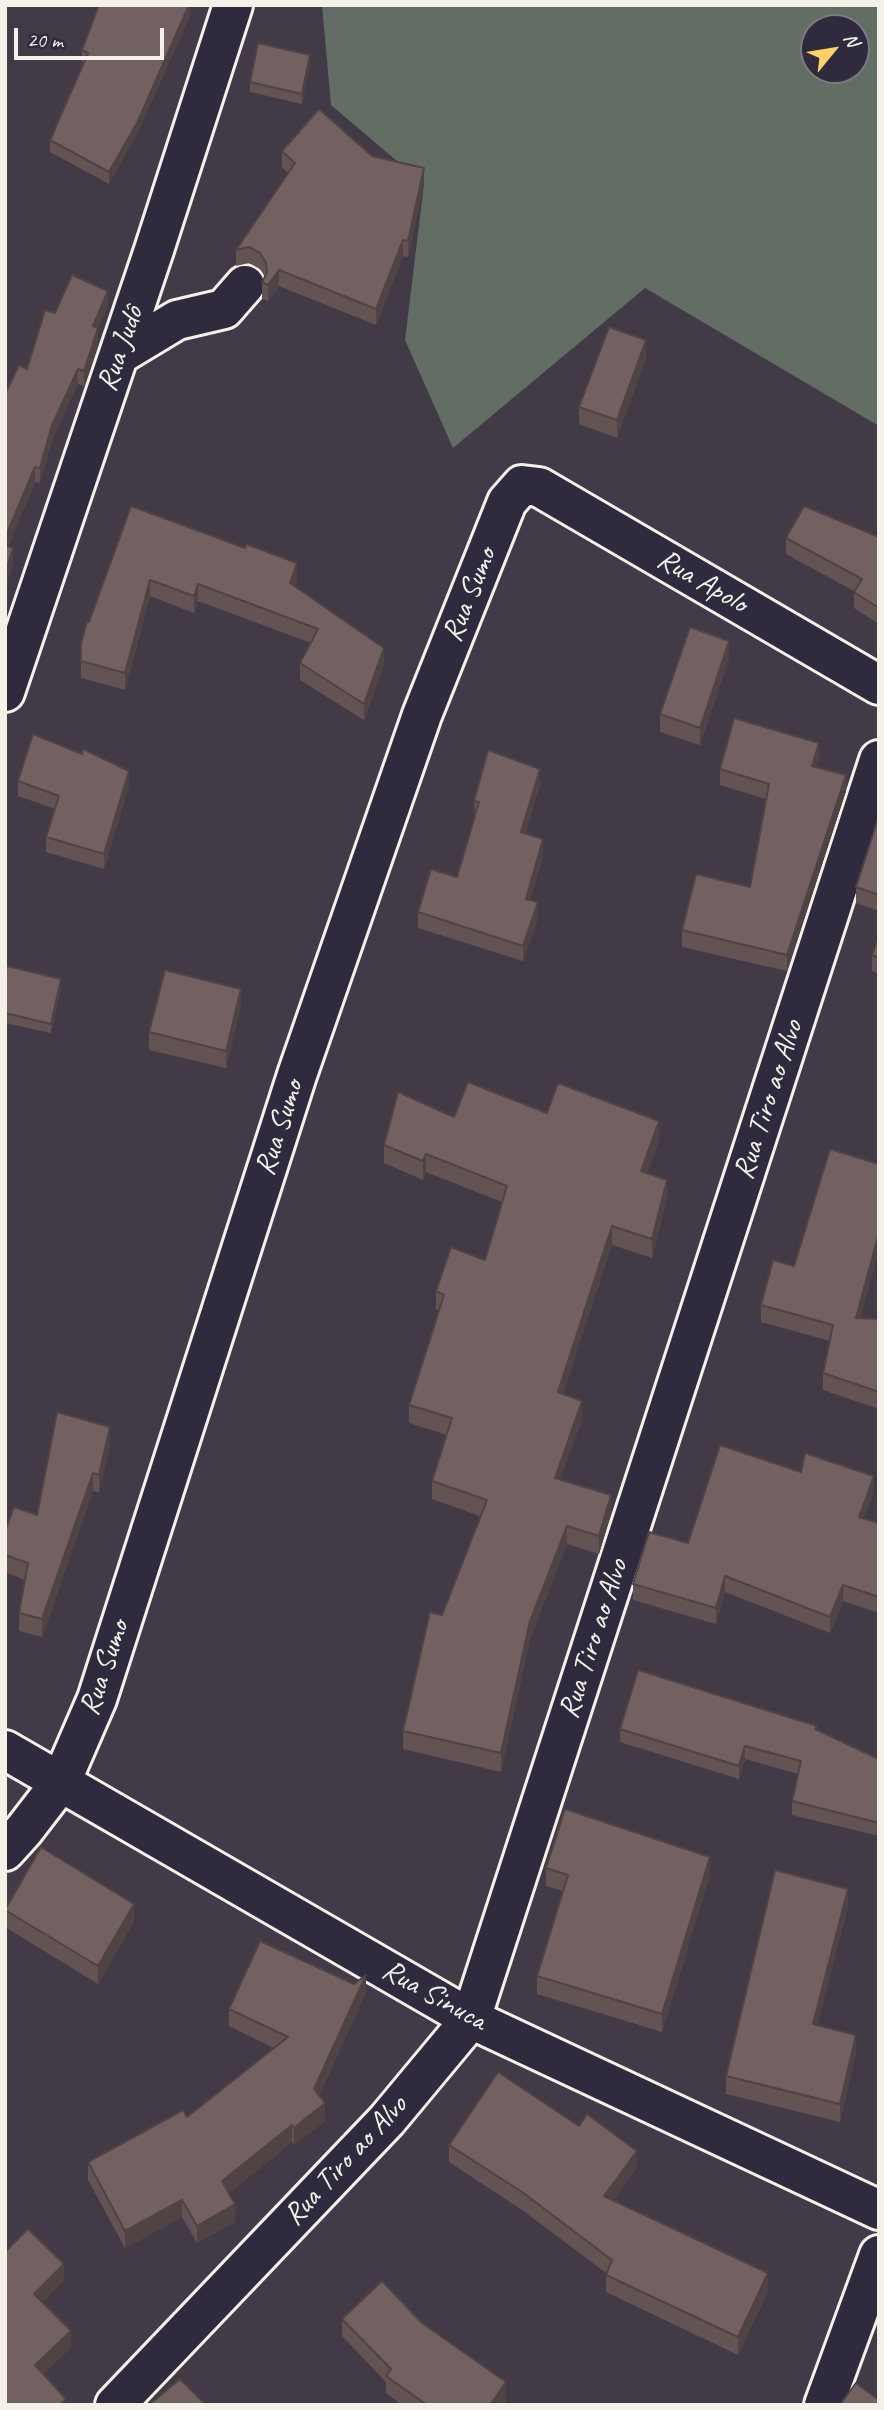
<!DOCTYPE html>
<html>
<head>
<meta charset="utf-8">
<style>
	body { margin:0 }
	#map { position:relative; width:884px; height:2410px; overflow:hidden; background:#433a48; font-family:Caveat,sans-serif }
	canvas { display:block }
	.frame { position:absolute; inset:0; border:7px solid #f4f1e8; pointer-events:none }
	.north { position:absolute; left:800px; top:14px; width:70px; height:70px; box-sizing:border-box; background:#2f2a3d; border:2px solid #7e7a81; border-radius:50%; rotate:60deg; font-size:19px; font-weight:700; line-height:28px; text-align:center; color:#f4f1e8 }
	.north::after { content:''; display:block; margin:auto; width:24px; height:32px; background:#ffd166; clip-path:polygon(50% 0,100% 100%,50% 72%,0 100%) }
	.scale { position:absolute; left:14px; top:28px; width:150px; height:32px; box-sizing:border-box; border:4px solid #f4f1e8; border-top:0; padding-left:9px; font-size:21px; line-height:24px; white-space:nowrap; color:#f4f1e8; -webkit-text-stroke:5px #2f2a3d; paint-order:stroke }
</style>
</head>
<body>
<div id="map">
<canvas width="884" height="2410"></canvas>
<div class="frame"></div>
<div class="north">N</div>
<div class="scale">20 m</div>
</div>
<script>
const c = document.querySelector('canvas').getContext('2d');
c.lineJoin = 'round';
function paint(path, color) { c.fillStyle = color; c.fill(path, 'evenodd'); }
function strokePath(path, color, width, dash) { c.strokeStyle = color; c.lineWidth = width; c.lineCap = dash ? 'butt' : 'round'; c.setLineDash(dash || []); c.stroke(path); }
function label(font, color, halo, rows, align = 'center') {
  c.font = font + ' Caveat,sans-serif'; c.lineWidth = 5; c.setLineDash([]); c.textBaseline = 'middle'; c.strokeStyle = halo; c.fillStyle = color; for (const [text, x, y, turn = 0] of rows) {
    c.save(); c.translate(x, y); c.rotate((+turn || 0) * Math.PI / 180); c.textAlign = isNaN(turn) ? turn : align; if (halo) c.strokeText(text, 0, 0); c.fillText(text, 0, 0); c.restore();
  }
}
const green = new Path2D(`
	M 322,5 L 879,5 L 879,426 L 645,288 L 453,448 L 405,340 L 424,184 L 331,105 ZM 814,28 L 856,28 L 856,70 L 814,70 Z`);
const minor = new Path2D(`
	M 119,355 L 177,320 L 224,309 L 245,285
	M 5,692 L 154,250 L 233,5
	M 5,1750 L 471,2019 L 879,2210
	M 5,1851 L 24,1830 L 61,1782 L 97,1699 L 297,1075 L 422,715 L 507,502 L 522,485 L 539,487 L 879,685
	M 115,2405 L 387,2120 L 471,2019 L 879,760
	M 824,2405 L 879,2255`);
const wall = new Path2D(`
	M 190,16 L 137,134 L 109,184 L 50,152 L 50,140 L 83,63 L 82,62 L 82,50 Z
	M 310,64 L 302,104 L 250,92 L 250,82 Z
	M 282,151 L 372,156 L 424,184 L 408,257 L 403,256 L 376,325 L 279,286 L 268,301 L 262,298 L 262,282 L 265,277 L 260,269 L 249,263 L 236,266 L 236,250 L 288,173 L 282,167 Z
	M 108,306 L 98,328 L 98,343 L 84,386 L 78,384 L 52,440 L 40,483 L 35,482 L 8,546 L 13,563 L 5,589 L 5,394 L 27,369 L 55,313 Z
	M 646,358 L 617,438 L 579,424 L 579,407 Z
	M 131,506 L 297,580 L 295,586 L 384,664 L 364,720 L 300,680 L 300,663 L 311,643 L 198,601 L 194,613 L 150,596 L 125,690 L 81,678 L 81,644 Z
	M 879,537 L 879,624 L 854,608 L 854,591 L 786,554 L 786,538 Z
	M 729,658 L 700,745 L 660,732 L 660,714 Z
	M 819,760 L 816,767 L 846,791 L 787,971 L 682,947 L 682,930 L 750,887 L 766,799 L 720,785 L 720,769 Z
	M 18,781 L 129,786 L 104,869 L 46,852 L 46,837 L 55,809 L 18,796 Z
	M 540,785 L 525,834 L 543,855 L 530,900 L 538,918 L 523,961 L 418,928 L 418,912 L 457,877 L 475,817 L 474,801 Z
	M 879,816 L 879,911 L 856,903 L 856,887 Z
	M 879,936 L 879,974 L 872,971 L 872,955 Z
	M 5,974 L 61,988 L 51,1033 L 5,1023 Z
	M 241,1007 L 226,1068 L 149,1050 L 149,1032 Z
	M 547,1113 L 659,1140 L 647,1173 L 667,1198 L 652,1258 L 612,1245 L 563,1394 L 582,1419 L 560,1479 L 611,1513 L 599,1554 L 567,1544 L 530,1639 L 501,1772 L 403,1749 L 403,1731 L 442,1615 L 480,1516 L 432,1499 L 432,1481 L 447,1435 L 409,1423 L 409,1405 L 439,1311 L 436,1309 L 436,1291 L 485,1260 L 502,1202 L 426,1172 L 423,1180 L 384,1163 L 384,1145 L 454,1117 Z
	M 761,1305 L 860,1318 L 879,1319 L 879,1409 L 823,1390 L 823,1373 L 830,1341 L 761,1322 Z
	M 110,1445 L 99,1492 L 93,1491 L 42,1637 L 19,1631 L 19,1613 L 25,1580 L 5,1572 L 5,1531 L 37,1515 Z
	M 801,1472 L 874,1492 L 864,1518 L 879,1523 L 879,1613 L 843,1601 L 830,1633 L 725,1592 L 716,1624 L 633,1600 L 633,1584 L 688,1543 Z
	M 620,1729 L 817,1730 L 879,1759 L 879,1836 L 792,1815 L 792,1801 L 798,1774 L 745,1759 L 739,1779 L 620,1742 Z
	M 546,1868 L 710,1875 L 662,2032 L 537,1994 L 537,1976 L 563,1891 L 546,1886 Z
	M 848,1906 L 817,2025 L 856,2052 L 840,2122 L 726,2094 L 726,2076 Z
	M 5,1908 L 134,1921 L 98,1984 L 5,1927 Z
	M 366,1992 L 319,2096 L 325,2121 L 294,2145 L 292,2142 L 229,2193 L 235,2222 L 197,2243 L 182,2217 L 125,2248 L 88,2180 L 88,2162 L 187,2117 L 274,2048 L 229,2026 L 229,2009 Z
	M 449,2145 L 637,2168 L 614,2200 L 768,2291 L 738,2355 L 606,2292 L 606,2273 L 522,2210 L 449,2162 Z
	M 342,2319 L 422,2323 L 506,2400 L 503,2405 L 402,2405 L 386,2393 L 386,2382 L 342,2336 Z`);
const shadedWall = new Path2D(`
	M 190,5 L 190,16 L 137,134 L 109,184 L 109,172 Z
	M 310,55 L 310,64 L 302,104 L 302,94 Z
	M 424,168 L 424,184 L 408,257 L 408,241 Z
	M 403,240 L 403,256 L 376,325 L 376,309 Z
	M 279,270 L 279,286 L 268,301 L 268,285 Z
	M 108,291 L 108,306 L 98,328 L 98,343 L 84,386 L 84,371 L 93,326 Z
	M 646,340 L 646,358 L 617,438 L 617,420 Z
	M 78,369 L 78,384 L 52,440 L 40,483 L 40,468 L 52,425 Z
	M 35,467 L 35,482 L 5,553 L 5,538 Z
	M 13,548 L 13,563 L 5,589 L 5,574 Z
	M 297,563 L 297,580 L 290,599 L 290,583 Z
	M 150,580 L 150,596 L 125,690 L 125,673 Z
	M 198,584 L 198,601 L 194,613 L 194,596 Z
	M 729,641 L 729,658 L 700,745 L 700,728 Z
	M 384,648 L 384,664 L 364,720 L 364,704 Z
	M 819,743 L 819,760 L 812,783 L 812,766 Z
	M 540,769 L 540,785 L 521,848 L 521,832 Z
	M 129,771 L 129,786 L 104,869 L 104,854 Z
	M 846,775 L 846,791 L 787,971 L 787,955 Z
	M 543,839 L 543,855 L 526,914 L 526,899 Z
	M 538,902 L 538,918 L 523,961 L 523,946 Z
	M 61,979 L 61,988 L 51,1033 L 51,1024 Z
	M 241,989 L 241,1007 L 226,1068 L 226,1051 Z
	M 659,1121 L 659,1140 L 641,1189 L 641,1171 Z
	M 426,1154 L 426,1172 L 423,1180 L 423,1161 Z
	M 667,1180 L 667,1198 L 652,1258 L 652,1239 Z
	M 612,1226 L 612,1245 L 558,1410 L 558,1392 Z
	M 879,1233 L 879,1250 L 856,1335 L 856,1318 Z
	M 582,1401 L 582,1419 L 555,1496 L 555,1478 Z
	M 110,1427 L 110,1445 L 99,1492 L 99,1475 Z
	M 93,1473 L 93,1491 L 42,1637 L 42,1619 Z
	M 874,1476 L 874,1492 L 859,1532 L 859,1517 Z
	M 611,1495 L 611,1513 L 599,1554 L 599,1536 Z
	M 567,1526 L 567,1544 L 530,1639 L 501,1772 L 501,1753 L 530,1621 Z
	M 725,1576 L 725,1592 L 716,1624 L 716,1608 Z
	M 843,1585 L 843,1601 L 830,1633 L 830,1617 Z
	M 745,1746 L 745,1759 L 739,1779 L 739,1766 Z
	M 710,1857 L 710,1875 L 662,2032 L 662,2014 Z
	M 848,1889 L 848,1906 L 813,2042 L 813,2024 Z
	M 134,1904 L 134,1921 L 98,1984 L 98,1966 Z
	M 366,1975 L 366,1992 L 314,2107 L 314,2089 Z
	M 856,2035 L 856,2052 L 840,2122 L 840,2104 Z
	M 325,2103 L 325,2121 L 294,2145 L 294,2128 Z
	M 292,2125 L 292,2142 L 222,2199 L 222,2181 Z
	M 637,2151 L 637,2168 L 604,2214 L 604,2196 Z
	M 182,2200 L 182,2217 L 125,2248 L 125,2231 Z
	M 235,2204 L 235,2222 L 197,2243 L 197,2226 Z
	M 64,2264 L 64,2281 L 34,2311 L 34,2294 Z
	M 768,2273 L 768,2291 L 738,2355 L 738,2337 Z
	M 71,2331 L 71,2348 L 35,2382 L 35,2365 Z
	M 506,2382 L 506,2400 L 503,2405 L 490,2405 Z`);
const building = new Path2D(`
	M 99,5 L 189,5 L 137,123 L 109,172 L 50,140 L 88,53 L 82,50 Z
	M 258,43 L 310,55 L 302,94 L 250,82 Z
	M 319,109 L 372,156 L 424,168 L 408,241 L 403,240 L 376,309 L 279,270 L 268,285 L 262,282 L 267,273 L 266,263 L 260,253 L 249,247 L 236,250 L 295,163 L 282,151 Z
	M 72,275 L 108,291 L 93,326 L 98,328 L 84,371 L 78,369 L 52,425 L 40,468 L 35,467 L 5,538 L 5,394 L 19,365 L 27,369 L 45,310 L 55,313 Z
	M 609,327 L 646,340 L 617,420 L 579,407 Z
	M 131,506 L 245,548 L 246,544 L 297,563 L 290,583 L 384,648 L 364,704 L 300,663 L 318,629 L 198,584 L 194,596 L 150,580 L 125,673 L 81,661 L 81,644 L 87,621 L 89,622 Z
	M 804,506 L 879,537 L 879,608 L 854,592 L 862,579 L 786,538 Z
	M 5,545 L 13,548 L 5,574 Z
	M 690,627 L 729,641 L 700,728 L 660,714 Z
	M 734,718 L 819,743 L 812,766 L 846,775 L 787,955 L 682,930 L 696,874 L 750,887 L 769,784 L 720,769 Z
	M 33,734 L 82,754 L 83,749 L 129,771 L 104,854 L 46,837 L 59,796 L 18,781 Z
	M 488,750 L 540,769 L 521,832 L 543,839 L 526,899 L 538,902 L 523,946 L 418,912 L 431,869 L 457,877 L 479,802 L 474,801 Z
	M 879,816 L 879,895 L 856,887 Z
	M 879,936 L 879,958 L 872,955 Z
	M 7,966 L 61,979 L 51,1024 L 5,1013 L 5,974 Z
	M 165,970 L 241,989 L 226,1051 L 149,1032 Z
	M 468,1082 L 547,1113 L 558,1083 L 659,1121 L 641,1171 L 667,1180 L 652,1239 L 612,1226 L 558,1392 L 582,1401 L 555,1478 L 611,1495 L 599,1536 L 567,1526 L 530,1621 L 501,1753 L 403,1731 L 430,1612 L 442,1615 L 487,1500 L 432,1481 L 452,1418 L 409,1405 L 444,1295 L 436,1291 L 451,1247 L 485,1260 L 507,1186 L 426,1154 L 423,1161 L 384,1145 L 398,1092 L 454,1117 Z
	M 830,1149 L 879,1164 L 879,1233 L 856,1318 L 879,1319 L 879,1392 L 823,1373 L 833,1325 L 761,1305 L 773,1260 L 794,1266 Z
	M 57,1412 L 110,1427 L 99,1475 L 93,1473 L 42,1619 L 19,1613 L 28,1563 L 5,1555 L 5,1531 L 14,1507 L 37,1515 Z
	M 720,1445 L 801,1472 L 805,1453 L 874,1476 L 859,1517 L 879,1523 L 879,1597 L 843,1585 L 830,1617 L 725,1576 L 716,1608 L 633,1584 L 649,1532 L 688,1543 Z
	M 638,1670 L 817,1726 L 815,1729 L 879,1759 L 879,1823 L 792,1801 L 801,1761 L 745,1746 L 739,1766 L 620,1729 Z
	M 565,1809 L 710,1857 L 662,2014 L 537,1976 L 568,1875 L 546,1868 Z
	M 41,1847 L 134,1904 L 98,1966 L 5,1910 Z
	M 775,1870 L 848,1889 L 813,2024 L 856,2035 L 840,2104 L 726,2076 Z
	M 260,1941 L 354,1984 L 366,1975 L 314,2089 L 325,2103 L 294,2128 L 292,2125 L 222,2181 L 235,2204 L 197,2226 L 182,2200 L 125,2231 L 88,2162 L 183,2110 L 187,2117 L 288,2037 L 229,2009 Z
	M 498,2072 L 579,2126 L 587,2114 L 637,2151 L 604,2196 L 768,2273 L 738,2337 L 606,2275 L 612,2260 L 522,2192 L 449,2145 Z
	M 28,2229 L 64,2264 L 34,2294 L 71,2331 L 35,2365 L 66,2399 L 60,2405 L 5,2405 L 5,2252 Z
	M 382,2281 L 422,2323 L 506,2382 L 490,2405 L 427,2405 L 386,2376 L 391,2369 L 342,2319 Z
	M 180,2379 L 206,2405 L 149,2405 Z
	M 856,2383 L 879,2400 L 879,2405 L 840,2405 Z`);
const streetNames = [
	["Rua Judô",121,349,-71],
	["Rua Apolo",702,582,30],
	["Rua Sumo",470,595,-68],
	["Rua Tiro ao Alvo",769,1100,-72],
	["Rua Sumo",280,1128,-72],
	["Rua Tiro ao Alvo",594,1639,-72],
	["Rua Sumo",105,1668,-71],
	["Rua Sinuca",434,1996,29],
	["Rua Tiro ao Alvo",346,2161,-47]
];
paint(green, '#626e63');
strokePath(minor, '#f4f1e8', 44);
strokePath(minor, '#2f2a3d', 38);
paint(wall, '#635353');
paint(shadedWall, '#504343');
paint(building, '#736060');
strokePath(building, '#504343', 2);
label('30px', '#f4f1e8', '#2f2a3d', streetNames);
</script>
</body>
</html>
